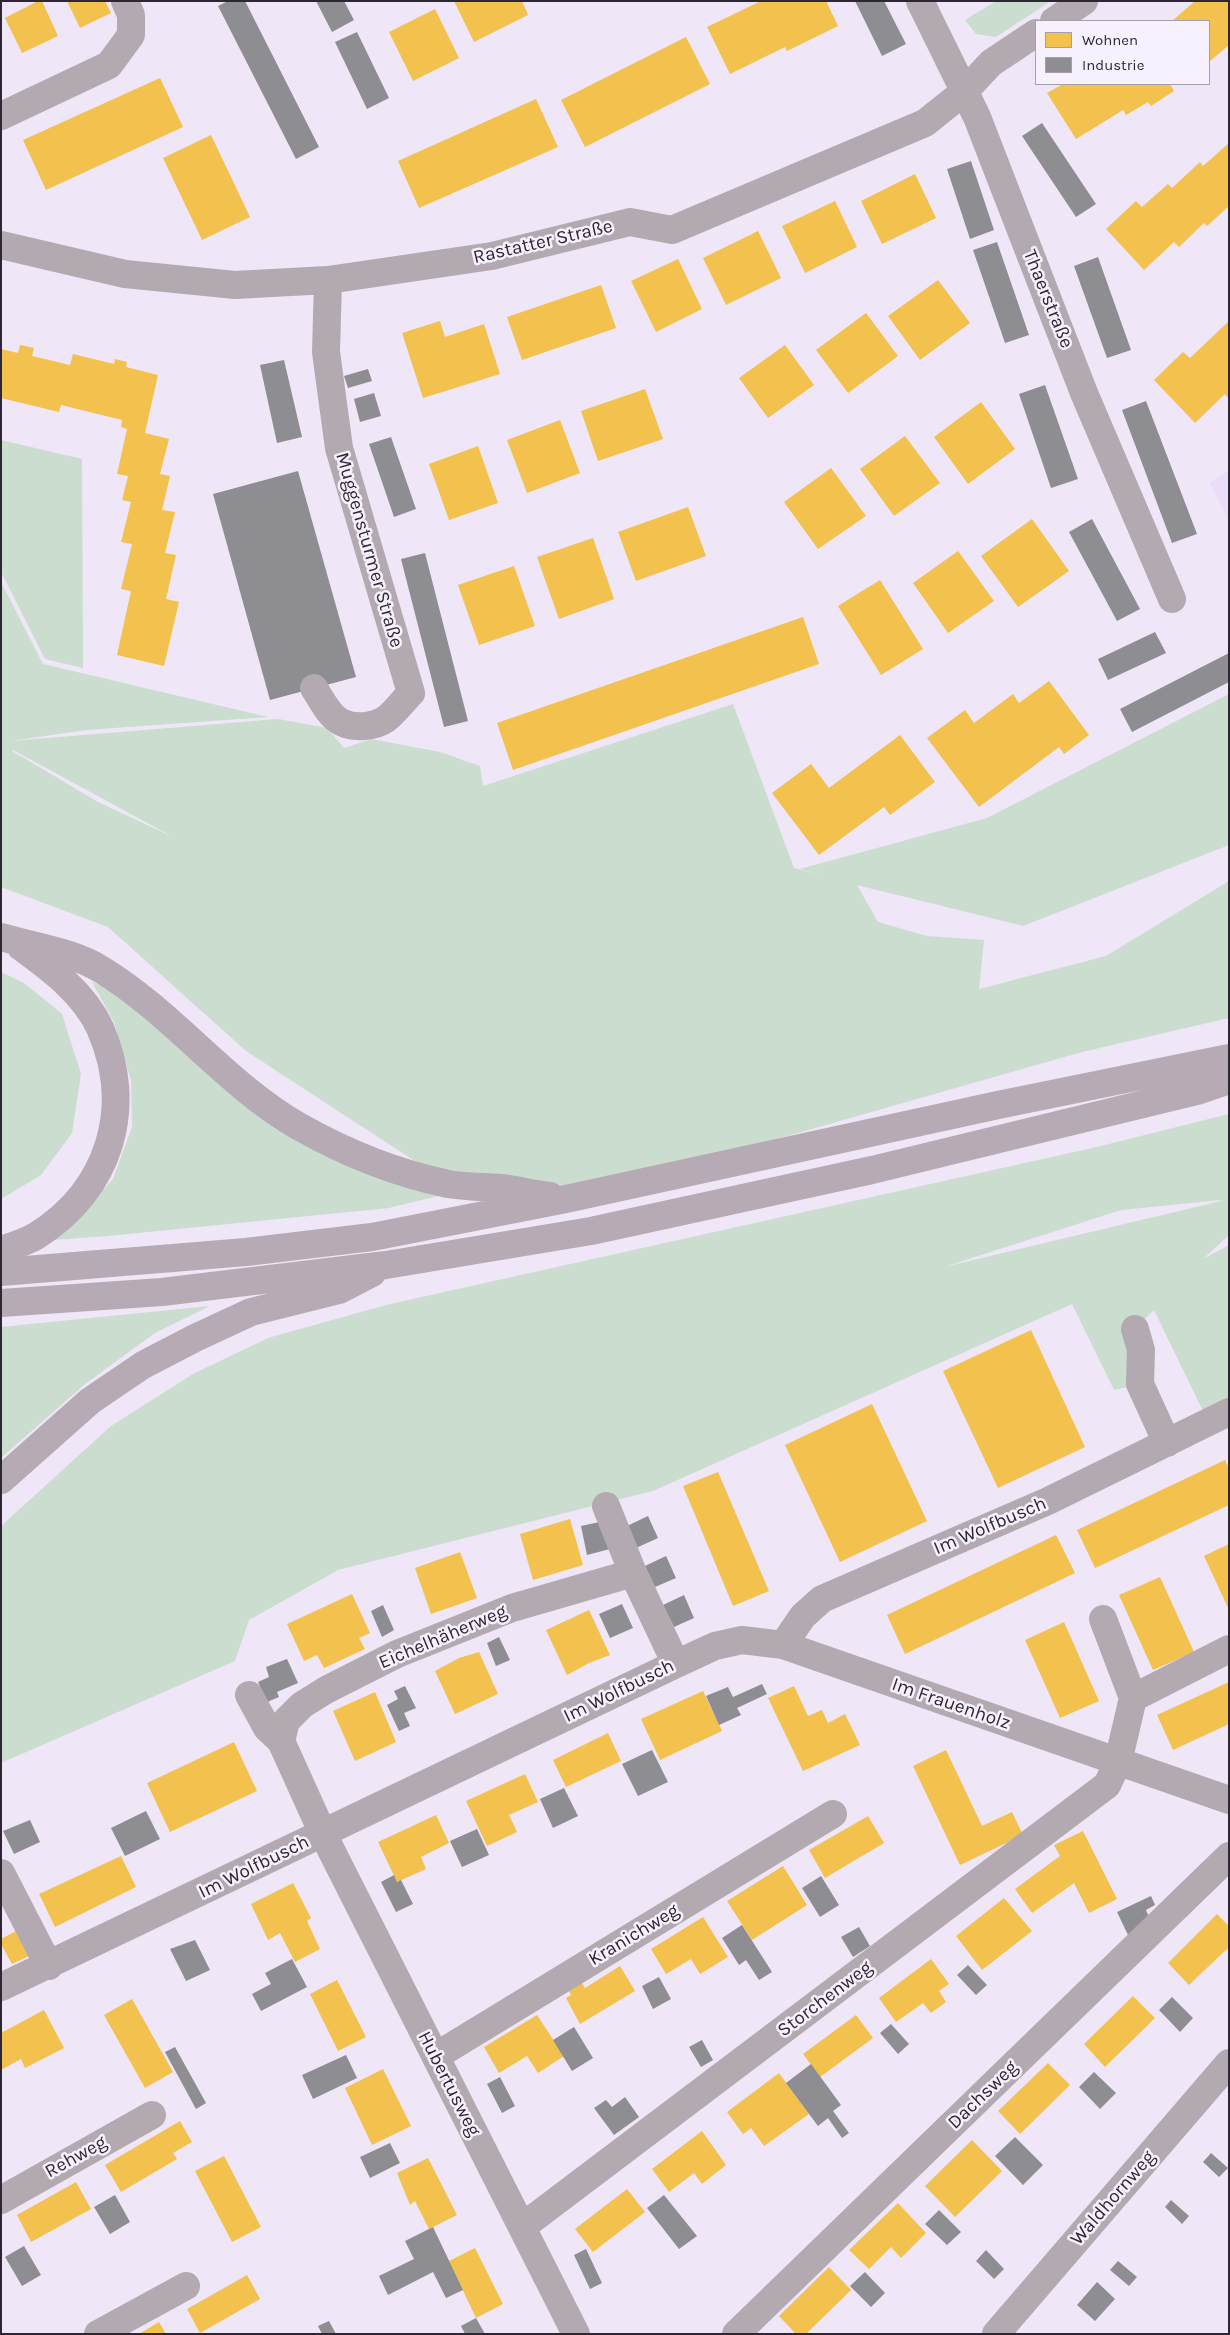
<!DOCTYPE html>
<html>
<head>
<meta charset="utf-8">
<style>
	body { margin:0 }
	#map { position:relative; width:1230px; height:2335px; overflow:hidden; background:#efe6f7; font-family:Karla,sans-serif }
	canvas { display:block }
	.frame { position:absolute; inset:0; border:2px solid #2d2733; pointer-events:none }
	.legend { position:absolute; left:1035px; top:20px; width:175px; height:65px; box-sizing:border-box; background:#f7f1fd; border:1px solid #a6a0ac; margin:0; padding:6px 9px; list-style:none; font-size:15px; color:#2d2733 }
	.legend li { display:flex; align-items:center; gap:10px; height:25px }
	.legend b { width:25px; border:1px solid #a6a0ac }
</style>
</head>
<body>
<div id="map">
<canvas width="1230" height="2335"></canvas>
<div class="frame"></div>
<ul class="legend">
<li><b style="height:14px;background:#f2c14e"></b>Wohnen</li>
<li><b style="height:14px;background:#8d8d92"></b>Industrie</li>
</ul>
</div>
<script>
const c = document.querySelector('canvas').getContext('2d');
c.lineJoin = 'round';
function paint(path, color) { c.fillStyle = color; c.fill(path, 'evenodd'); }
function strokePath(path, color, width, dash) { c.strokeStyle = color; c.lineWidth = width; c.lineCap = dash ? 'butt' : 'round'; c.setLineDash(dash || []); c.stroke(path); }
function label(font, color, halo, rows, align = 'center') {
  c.font = font + ' Karla,sans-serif'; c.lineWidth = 5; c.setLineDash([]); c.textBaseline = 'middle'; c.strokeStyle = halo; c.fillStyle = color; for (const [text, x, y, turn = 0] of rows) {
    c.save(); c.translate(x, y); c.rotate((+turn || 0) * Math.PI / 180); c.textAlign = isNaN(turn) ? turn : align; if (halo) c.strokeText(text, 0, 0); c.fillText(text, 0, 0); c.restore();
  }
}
const built = new Path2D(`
	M 1229,470 L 1229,521 L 1210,483 Z`);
const green = new Path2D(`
	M 996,1 L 1051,1 L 996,37 L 976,34 L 965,20 Z
	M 1,440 L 82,459 L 83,668 L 45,659 L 1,572 Z
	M 1,582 L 43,664 L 268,717 L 86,730 L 11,741 L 278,719 L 327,728 L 344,748 L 371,739 L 440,752 L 480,766 L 483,786 L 733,704 L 794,868 L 820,875 L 800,869 L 987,818 L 1229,694 L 1229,845 L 1023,926 L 857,885 L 878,922 L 927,936 L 984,940 L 979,989 L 1106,956 L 1229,881 L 1229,1018 L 1082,1052 L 566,1199 L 450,1184 L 246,1051 L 108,927 L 1,887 ZM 12,751 L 13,750 L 175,838 L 98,802 Z
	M 1,972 L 24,983 L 62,1014 L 81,1074 L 72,1133 L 41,1175 L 1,1199 Z
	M 92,982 L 116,991 L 257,1111 L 300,1143 L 378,1177 L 442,1195 L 389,1208 L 108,1236 L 52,1240 L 75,1219 L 113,1179 L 132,1127 L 131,1080 L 114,1022 Z
	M 1229,1114 L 1229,1235 L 1203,1259 L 1229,1245 L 1229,1399 L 1203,1411 L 1154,1310 L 1135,1329 L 1140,1384 L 1114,1390 L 1072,1304 L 653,1491 L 338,1570 L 249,1620 L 235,1661 L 1,1763 L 1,1526 L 111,1426 L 193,1374 L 268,1338 L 386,1305 L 1097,1147 ZM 1221,1200 L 1221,1201 L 944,1267 L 1121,1210 Z
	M 210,1306 L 155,1333 L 85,1384 L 1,1458 L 1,1327 Z`);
const homes = new Path2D(`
	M 38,1 L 42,1 L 58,36 L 22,53 L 5,18 Z
	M 67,1 L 105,1 L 111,13 L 80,28 Z
	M 454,1 L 522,1 L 528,15 L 474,42 Z
	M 761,1 L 826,1 L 838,26 L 787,51 L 785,47 L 730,74 L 707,27 Z
	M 1195,1 L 1229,1 L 1229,45 L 1209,62 L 1209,21 L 1172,21 Z
	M 435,9 L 459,58 L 413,81 L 389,32 Z
	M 686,37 L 710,84 L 585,147 L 561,100 Z
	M 160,78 L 183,127 L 46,190 L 23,140 Z
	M 1063,84 L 1170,84 L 1174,91 L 1151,106 L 1148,102 L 1126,115 L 1123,110 L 1076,139 L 1047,93 Z
	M 536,99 L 558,147 L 419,208 L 398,161 Z
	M 211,135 L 250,217 L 202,240 L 163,158 Z
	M 1229,143 L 1229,206 L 1207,226 L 1204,223 L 1179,247 L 1174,242 L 1144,270 L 1106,229 L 1136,201 L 1142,207 L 1168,184 L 1172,188 L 1200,162 L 1203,166 Z
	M 915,174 L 936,218 L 882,244 L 861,201 Z
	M 835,201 L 857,247 L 805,273 L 782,226 Z
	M 758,231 L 781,278 L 726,305 L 703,258 Z
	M 678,259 L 702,309 L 656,332 L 631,281 Z
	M 938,280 L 970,323 L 920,360 L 888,316 Z
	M 601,285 L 616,328 L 522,360 L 507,317 Z
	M 866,313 L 898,356 L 848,393 L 816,350 Z
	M 440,321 L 445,337 L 484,324 L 500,374 L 423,398 L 402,333 Z
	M 1229,321 L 1229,399 L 1225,394 L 1195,423 L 1154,380 L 1183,352 L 1190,358 Z
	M 20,345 L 34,348 L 32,356 L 70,365 L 73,354 L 114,364 L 115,359 L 127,362 L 126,367 L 158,375 L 145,433 L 169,439 L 160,474 L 170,476 L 162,510 L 175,512 L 165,553 L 176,555 L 166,599 L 179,602 L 164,666 L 117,655 L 131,591 L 121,589 L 132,544 L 121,542 L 131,502 L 122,500 L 128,476 L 117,474 L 127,429 L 121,427 L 122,420 L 61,405 L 59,412 L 1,398 L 1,349 L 18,353 Z
	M 785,345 L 814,385 L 768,418 L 739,378 Z
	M 645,389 L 663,439 L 598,461 L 581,411 Z
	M 981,402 L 1015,449 L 968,484 L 934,437 Z
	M 560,420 L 580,473 L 527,493 L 507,440 Z
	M 905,436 L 940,483 L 894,516 L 860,469 Z
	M 478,446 L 498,503 L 449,520 L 429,464 Z
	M 831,468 L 866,516 L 818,549 L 784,502 Z
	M 688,507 L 706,556 L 636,581 L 618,532 Z
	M 1032,519 L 1069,571 L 1018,607 L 981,556 Z
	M 593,538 L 614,599 L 559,619 L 537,557 Z
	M 958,551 L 994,601 L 948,633 L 913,583 Z
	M 514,566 L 535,626 L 479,645 L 458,585 Z
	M 880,580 L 923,649 L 881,675 L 838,606 Z
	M 803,617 L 819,664 L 513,770 L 497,723 Z
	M 1049,681 L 1089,735 L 1064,754 L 1059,747 L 979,807 L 927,738 L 965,710 L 974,723 L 1013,694 L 1019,703 Z
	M 900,735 L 935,782 L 890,815 L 884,807 L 819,855 L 772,793 L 811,764 L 829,788 Z
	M 1031,1330 L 1085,1447 L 998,1488 L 943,1371 Z
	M 872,1404 L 927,1521 L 840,1562 L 785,1445 Z
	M 1225,1460 L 1229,1469 L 1229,1505 L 1095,1568 L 1077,1530 Z
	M 718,1472 L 769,1591 L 733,1606 L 683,1486 Z
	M 570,1519 L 583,1565 L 533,1580 L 520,1534 Z
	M 1056,1535 L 1075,1573 L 905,1654 L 887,1615 Z
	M 1229,1544 L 1229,1610 L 1204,1556 Z
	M 460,1552 L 477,1598 L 431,1614 L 415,1568 Z
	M 1160,1577 L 1194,1652 L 1153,1670 L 1119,1595 Z
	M 352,1594 L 370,1633 L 359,1638 L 365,1649 L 324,1668 L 317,1655 L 304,1661 L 287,1624 Z
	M 589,1610 L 610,1655 L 589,1663 L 567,1675 L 546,1630 Z
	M 1064,1622 L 1099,1701 L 1060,1718 L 1025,1640 Z
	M 479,1652 L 498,1694 L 455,1714 L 435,1671 L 459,1658 Z
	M 1229,1682 L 1229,1724 L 1173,1750 L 1157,1715 Z
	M 794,1686 L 808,1716 L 822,1710 L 828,1723 L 845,1714 L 860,1745 L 803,1771 L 768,1698 Z
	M 703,1691 L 722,1731 L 660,1760 L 641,1719 Z
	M 375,1692 L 396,1742 L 355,1761 L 333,1711 Z
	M 608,1733 L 621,1761 L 566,1787 L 553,1760 Z
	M 234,1742 L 257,1791 L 170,1832 L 147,1783 Z
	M 946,1750 L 982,1826 L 1012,1812 L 1023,1835 L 960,1865 L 913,1766 Z
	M 525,1774 L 538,1802 L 509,1815 L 517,1832 L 487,1846 L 466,1801 Z
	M 436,1815 L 449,1843 L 421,1857 L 426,1869 L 397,1882 L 378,1842 Z
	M 868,1816 L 884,1843 L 825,1878 L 809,1850 Z
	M 1083,1831 L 1117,1899 L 1089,1913 L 1074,1883 L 1032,1913 L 1015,1889 L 1060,1856 L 1054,1845 Z
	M 121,1856 L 136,1887 L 55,1927 L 39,1894 Z
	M 783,1866 L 807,1905 L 752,1940 L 727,1901 Z
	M 293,1883 L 311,1918 L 307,1921 L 320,1949 L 295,1962 L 280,1933 L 268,1940 L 251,1904 Z
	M 1004,1898 L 1032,1931 L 982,1970 L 956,1936 Z
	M 1217,1914 L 1229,1926 L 1229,1947 L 1189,1985 L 1168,1963 Z
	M 703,1917 L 728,1957 L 700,1974 L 691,1959 L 666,1974 L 651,1949 Z
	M 20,1929 L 33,1954 L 12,1964 L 1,1944 L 1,1939 Z
	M 931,1959 L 949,1984 L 939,1991 L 946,2002 L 931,2013 L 923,2003 L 896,2022 L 879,1998 Z
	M 620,1966 L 635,1991 L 580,2024 L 566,1998 L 571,1995 L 567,1987 L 580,1980 L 585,1988 Z
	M 337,1980 L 366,2037 L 338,2051 L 310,1994 Z
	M 1133,1996 L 1155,2018 L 1105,2067 L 1084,2044 Z
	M 132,1999 L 173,2072 L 145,2088 L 104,2015 Z
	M 44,2010 L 64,2048 L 25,2068 L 21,2059 L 1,2070 L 1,2033 Z
	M 537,2015 L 564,2056 L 538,2073 L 527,2056 L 499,2073 L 484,2047 Z
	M 856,2015 L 873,2038 L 820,2077 L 803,2054 Z
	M 1048,2063 L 1070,2085 L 1020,2134 L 998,2111 Z
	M 383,2069 L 411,2126 L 372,2145 L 345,2088 Z
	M 779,2073 L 809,2114 L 764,2146 L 751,2128 L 743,2134 L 727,2112 Z
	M 180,2121 L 192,2142 L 173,2153 L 177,2159 L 121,2192 L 105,2165 Z
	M 702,2131 L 726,2165 L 702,2184 L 694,2173 L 669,2192 L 652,2169 Z
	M 972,2140 L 1002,2171 L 955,2217 L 925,2186 Z
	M 224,2156 L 261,2227 L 232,2242 L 195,2171 Z
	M 428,2158 L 457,2215 L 429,2229 L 415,2201 L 410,2205 L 397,2173 Z
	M 76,2182 L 91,2209 L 31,2242 L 17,2215 Z
	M 627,2189 L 645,2212 L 593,2252 L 575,2229 Z
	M 898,2203 L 926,2233 L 901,2258 L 891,2247 L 869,2269 L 849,2250 Z
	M 475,2248 L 503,2304 L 476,2318 L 449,2261 Z
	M 829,2267 L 851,2290 L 806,2334 L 796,2334 L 779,2316 Z
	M 247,2275 L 260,2299 L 200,2333 L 187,2309 Z
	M 159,2322 L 166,2334 L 139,2334 Z`);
const industry = new Path2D(`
	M 228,1 L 245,1 L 319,147 L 296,159 L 218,6 Z
	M 316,1 L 344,1 L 354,20 L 332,32 Z
	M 855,1 L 884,1 L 906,44 L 882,56 Z
	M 357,32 L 389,98 L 367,109 L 335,42 Z
	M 1042,123 L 1096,204 L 1076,217 L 1022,136 Z
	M 971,161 L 994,230 L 970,239 L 947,169 Z
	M 997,242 L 1029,335 L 1005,343 L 973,250 Z
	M 1098,257 L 1131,350 L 1107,358 L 1074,266 Z
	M 284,360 L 302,437 L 277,443 L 260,365 Z
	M 368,369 L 372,381 L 348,388 L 344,376 Z
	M 1045,385 L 1078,479 L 1051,488 L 1019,394 Z
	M 374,393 L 381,416 L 360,422 L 354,399 Z
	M 1146,401 L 1197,534 L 1172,543 L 1122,410 Z
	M 391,437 L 416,509 L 394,517 L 369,444 Z
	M 298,471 L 356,677 L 270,700 L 213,494 Z
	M 1092,519 L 1140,609 L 1117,621 L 1069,532 Z
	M 425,553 L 468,721 L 444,727 L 401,559 Z
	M 1155,632 L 1166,653 L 1108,680 L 1098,659 Z
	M 1229,653 L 1229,682 L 1132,732 L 1120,709 Z
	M 648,1516 L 658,1538 L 636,1548 L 627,1526 Z
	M 604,1521 L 610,1549 L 587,1555 L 581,1526 Z
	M 666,1556 L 676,1578 L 655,1587 L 645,1566 Z
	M 684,1595 L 694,1618 L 674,1627 L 663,1605 Z
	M 622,1604 L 633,1628 L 610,1638 L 599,1614 Z
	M 383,1605 L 394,1630 L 382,1637 L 371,1611 Z
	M 499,1637 L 510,1660 L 496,1666 L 487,1643 Z
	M 287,1659 L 298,1683 L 277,1692 L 279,1697 L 267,1702 L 258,1682 L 269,1677 L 266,1667 Z
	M 762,1684 L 767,1694 L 737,1708 L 741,1715 L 719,1725 L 706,1696 L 728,1687 L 733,1697 Z
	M 405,1686 L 416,1708 L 404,1713 L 410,1726 L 399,1731 L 387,1705 L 398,1699 L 394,1691 Z
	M 652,1750 L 668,1782 L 638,1796 L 622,1764 Z
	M 564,1788 L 578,1816 L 553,1828 L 540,1799 Z
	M 146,1811 L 160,1839 L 125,1856 L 111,1828 Z
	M 30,1820 L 40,1842 L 14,1854 L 3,1831 Z
	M 477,1829 L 489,1855 L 462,1867 L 450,1841 Z
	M 394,1875 L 397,1882 L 401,1880 L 413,1904 L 396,1912 L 381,1882 Z
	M 821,1876 L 839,1905 L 820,1917 L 802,1888 Z
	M 1151,1896 L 1155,1905 L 1146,1910 L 1152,1924 L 1128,1935 L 1117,1912 Z
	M 742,1925 L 772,1972 L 759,1980 L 746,1960 L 739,1965 L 722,1938 Z
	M 859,1927 L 870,1946 L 853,1957 L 841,1937 Z
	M 195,1940 L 210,1970 L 186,1981 L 170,1949 Z
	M 292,1959 L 307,1987 L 261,2011 L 252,1994 L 271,1984 L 265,1973 Z
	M 968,1965 L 987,1985 L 976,1995 L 957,1975 Z
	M 659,1977 L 671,1999 L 653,2009 L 642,1986 Z
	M 1172,1997 L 1193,2018 L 1180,2032 L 1159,2010 Z
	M 891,2024 L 909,2044 L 898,2054 L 880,2033 Z
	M 574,2027 L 593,2058 L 572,2071 L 553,2040 Z
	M 702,2040 L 713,2060 L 701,2067 L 689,2047 Z
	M 175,2047 L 206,2103 L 196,2109 L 165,2052 Z
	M 346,2055 L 357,2078 L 313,2099 L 302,2075 Z
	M 811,2064 L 841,2105 L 833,2111 L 849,2133 L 842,2138 L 828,2118 L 818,2126 L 786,2083 Z
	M 1094,2072 L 1116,2093 L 1100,2109 L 1079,2087 Z
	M 500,2077 L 515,2106 L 502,2113 L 487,2084 Z
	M 625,2097 L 639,2117 L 614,2135 L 594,2108 L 606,2100 L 612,2107 Z
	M 1015,2137 L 1043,2165 L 1023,2185 L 995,2156 Z
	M 390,2143 L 400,2163 L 370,2178 L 360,2157 Z
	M 1211,2153 L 1228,2168 L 1219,2177 L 1203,2162 Z
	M 115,2195 L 130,2222 L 110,2234 L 94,2207 Z
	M 664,2195 L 697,2236 L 679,2249 L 647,2208 Z
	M 1171,2200 L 1189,2216 L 1182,2224 L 1165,2207 Z
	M 939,2210 L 961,2232 L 947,2245 L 925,2224 Z
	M 433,2227 L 463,2290 L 446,2298 L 433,2272 L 388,2295 L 379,2276 L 414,2259 L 405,2241 Z
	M 24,2246 L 41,2275 L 22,2286 L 5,2257 Z
	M 586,2249 L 602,2283 L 590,2289 L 574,2255 Z
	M 986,2250 L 1004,2269 L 994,2279 L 976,2261 Z
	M 1118,2261 L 1137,2277 L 1129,2286 L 1110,2270 Z
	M 865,2272 L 885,2293 L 871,2307 L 850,2286 Z
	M 1097,2282 L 1115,2299 L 1095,2321 L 1077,2305 Z
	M 476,2318 L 485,2334 L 465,2334 L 461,2326 Z
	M 329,2321 L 336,2334 L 322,2334 L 318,2326 Z`);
const minor = new Path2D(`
	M 920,1 L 977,117 L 1084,393 L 1172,599
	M 1054,21 L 1084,1
	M 1,116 L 109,65 L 131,35 L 131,15 L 125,1
	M 1,245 L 125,274 L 235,285 L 328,280 L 492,256 L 630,222 L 672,230 L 925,123 L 965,91 L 991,63 L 1036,33
	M 314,688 C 321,699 329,716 341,722 C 354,729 374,727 386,719 C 395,712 403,701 411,693 L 339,448 L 326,352 L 328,280
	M 1135,1329 L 1141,1350 L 1140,1384 L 1167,1443
	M 606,1506 L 633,1573
	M 1103,1619 L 1133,1698
	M 783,1645 L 803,1616 L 822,1599 L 1048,1501 L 1229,1412
	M 249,1695 L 267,1728 L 281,1741
	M 1,1873 L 49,1966
	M 1,1987 L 676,1664 L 715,1646 L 742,1640 L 783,1645 L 1229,1800
	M 436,2056 L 833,1814
	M 1,2200 L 152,2115
	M 522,2227 L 1107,1785 L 1118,1762 L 1133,1698 L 1229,1649
	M 98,2334 L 186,2286
	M 576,2334 L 323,1834 L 281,1741 L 286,1721 L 302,1705 L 326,1690 L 397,1654 L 512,1608 L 633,1573 L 676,1664
	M 736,2334 L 1229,1856
	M 996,2334 L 1229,2063`);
const major = new Path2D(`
	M 1,937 C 34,947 72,951 102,970 C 174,1014 226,1085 300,1127 C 346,1153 396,1173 448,1184 C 465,1187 484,1187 501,1188 C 517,1190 533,1194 550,1196
	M 1,1250 C 13,1246 26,1242 36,1236 C 110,1190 135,1107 100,1028 C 84,993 51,969 21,947
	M 1,1272 L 246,1252 L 372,1237 L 566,1199 L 998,1105 L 1229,1058
	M 1,1303 L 162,1292 L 386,1265 L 591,1231 L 872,1170 L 1197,1091 L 1229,1080
	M 1,1480 L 90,1401 L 143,1365 L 195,1338 L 251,1312 L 339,1290 L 372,1273`);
const streetNames = [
	["Rastatter Straße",543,242,-13],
	["Thaerstraße",1048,299,68],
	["Muggensturmer Straße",369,550,74],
	["Im Wolfbusch",990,1526,-23],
	["Eichelhäherweg",443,1637,-23],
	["Im Wolfbusch",619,1691,-26],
	["Im Frauenholz",951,1704,19],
	["Im Wolfbusch",254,1867,-26],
	["Kranichweg",634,1935,-31],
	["Storchenweg",825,1999,-37],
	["Hubertusweg",449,2084,63],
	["Dachsweg",983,2095,-44],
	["Rehweg",76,2157,-29],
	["Waldhornweg",1113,2198,-49]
];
paint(built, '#ebdcf8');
paint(green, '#caddce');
paint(homes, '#f2c14e');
paint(industry, '#8d8d92');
strokePath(minor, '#b3a9b0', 28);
strokePath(major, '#b6aab5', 28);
label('19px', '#2d2733', '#f7f1fd', streetNames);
</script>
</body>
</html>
